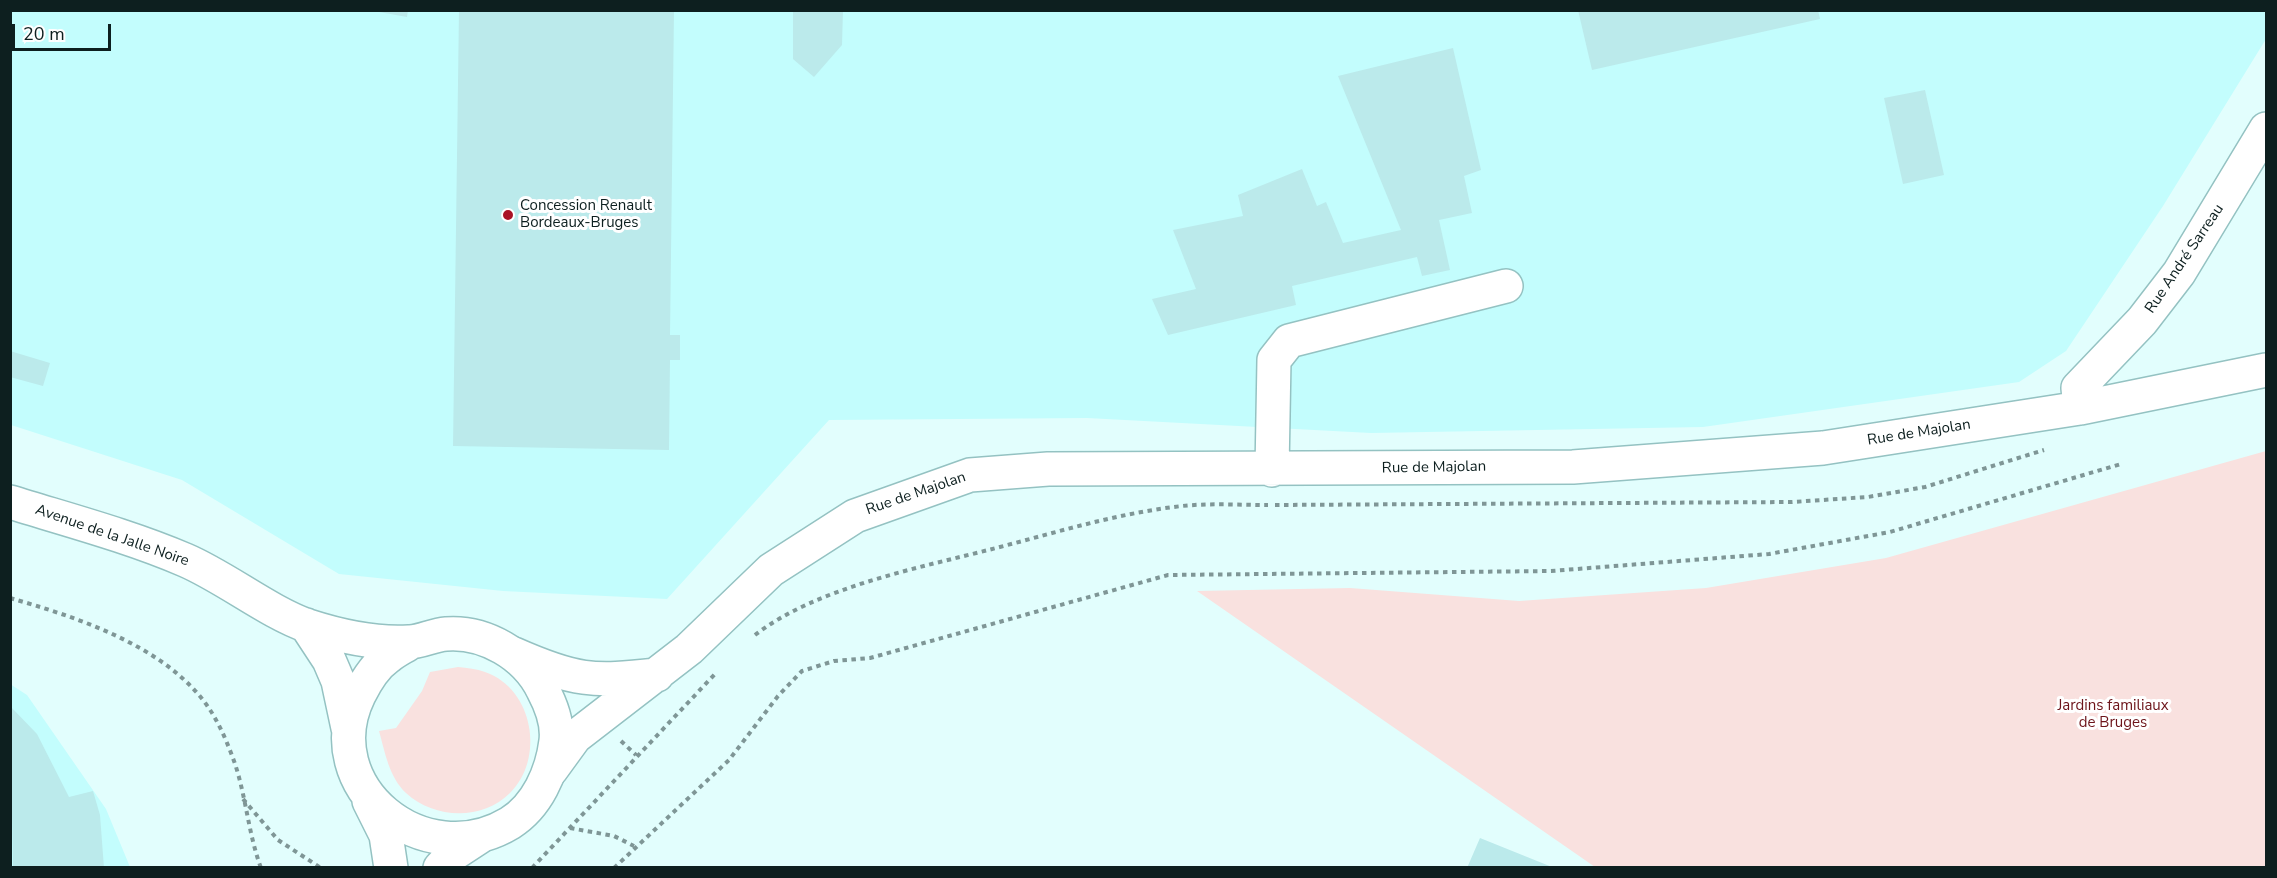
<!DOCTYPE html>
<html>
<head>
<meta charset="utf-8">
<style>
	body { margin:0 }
	#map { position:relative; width:2277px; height:878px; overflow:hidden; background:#e2fefd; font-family:"Nunito Sans",sans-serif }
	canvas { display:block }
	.frame { position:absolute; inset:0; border:12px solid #0d1f1f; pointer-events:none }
	.scale { position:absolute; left:12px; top:24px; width:99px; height:27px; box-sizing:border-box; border:3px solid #0d1f1f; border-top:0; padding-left:8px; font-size:18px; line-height:21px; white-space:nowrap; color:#0d1f1f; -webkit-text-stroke:4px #fff; paint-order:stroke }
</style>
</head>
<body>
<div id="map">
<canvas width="2277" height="878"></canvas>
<div class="frame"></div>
<div class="scale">20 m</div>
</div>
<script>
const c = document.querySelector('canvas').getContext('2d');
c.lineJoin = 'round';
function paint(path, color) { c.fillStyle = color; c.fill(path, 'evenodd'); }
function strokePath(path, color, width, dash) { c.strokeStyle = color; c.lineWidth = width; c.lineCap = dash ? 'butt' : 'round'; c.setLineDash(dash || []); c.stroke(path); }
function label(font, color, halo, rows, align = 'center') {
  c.font = font + ' "Nunito Sans",sans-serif'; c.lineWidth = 6; c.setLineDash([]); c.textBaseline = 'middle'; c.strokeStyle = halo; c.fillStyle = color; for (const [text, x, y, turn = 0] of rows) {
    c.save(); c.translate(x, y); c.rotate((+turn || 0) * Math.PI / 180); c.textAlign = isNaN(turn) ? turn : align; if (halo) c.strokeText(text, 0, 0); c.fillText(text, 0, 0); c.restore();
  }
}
const built = new Path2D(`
	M 11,11 L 2266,11 L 2266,39 L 2163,206 L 2066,351 L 2019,382 L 1703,427 L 1371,433 L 1087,418 L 829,420 L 667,599 L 503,591 L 339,574 L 182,480 L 11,425 Z
	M 10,684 L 27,695 L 106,809 L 130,867 L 11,867 Z`);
const green = new Path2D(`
	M 2266,451 L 2266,867 L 1595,867 L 1197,591 L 1350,588 L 1519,601 L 1706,588 L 1886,558 Z
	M 458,667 C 467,668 477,669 485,672 C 534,689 545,759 510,793 C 482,821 434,819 406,793 C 389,777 385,752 379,731 L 396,728 L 422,691 L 430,672 Z`);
const building = new Path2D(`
	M 368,10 L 408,10 L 407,17 Z
	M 459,10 L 674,10 L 670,335 L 680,335 L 680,360 L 670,360 L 669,450 L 453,446 Z
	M 793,10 L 843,10 L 842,45 L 814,77 L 793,59 Z
	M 1578,10 L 1818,10 L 1820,19 L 1592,70 Z
	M 1453,48 L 1481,170 L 1464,176 L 1472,213 L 1439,220 L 1450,270 L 1422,276 L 1417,257 L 1292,286 L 1296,305 L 1168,335 L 1152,299 L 1196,289 L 1173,230 L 1243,216 L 1238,195 L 1302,169 L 1317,206 L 1326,202 L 1343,243 L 1401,230 L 1338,76 Z
	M 1925,90 L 1944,175 L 1903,184 L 1884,98 Z
	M 10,351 L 50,363 L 43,386 L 10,377 Z
	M 10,706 L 37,734 L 69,797 L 93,791 L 100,815 L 104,868 L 13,868 Z
	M 1480,838 L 1552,867 L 1552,868 L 1467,868 Z`);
const path = new Path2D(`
	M 1275,505 L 1792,502 L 1868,497 L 1925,487 L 2044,450
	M 10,598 C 76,617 159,644 203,700 C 217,718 226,739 234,761 C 246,795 248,833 261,868
	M 755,635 C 817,587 919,568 996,548 C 1058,532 1118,513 1182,506 C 1210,503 1240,505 1268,505
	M 621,741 L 636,755
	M 243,799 L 278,840 L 321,868
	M 570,828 L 614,836 L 634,846
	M 532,868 L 715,674
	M 614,868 L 729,760 L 778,696 L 802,671 L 834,661 L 870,658 L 1168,575 L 1551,571 L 1769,554 L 1890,532 L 2121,464`);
const minor = new Path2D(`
	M 2080,408 L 2078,388 L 2142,321 L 2179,273 L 2266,129
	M 1272,470 L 1274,360 L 1289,341 L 1506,286
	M 514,654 C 575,681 592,682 657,675
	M 551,770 L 575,737 L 689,649 L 771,570 L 855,516 L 970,475 L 1048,469 L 1573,467 L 1823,448 L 2080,408 L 2266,370`);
const major = new Path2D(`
	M 10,502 C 68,520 129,536 185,560 C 225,577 268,612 308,626 C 339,636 377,644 409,642 C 421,642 433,635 446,634 C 485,631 526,655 543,690 C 551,705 558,724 556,741 C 552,773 537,806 510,823 C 424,875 314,787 359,695 C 366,681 375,666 388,657 C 395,651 404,647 411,642
	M 306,625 L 329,660 L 338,681 L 348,728
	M 369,801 L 386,835 L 391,868
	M 440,868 L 452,855 L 481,836`);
const markers = [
	[508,215,6,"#a91225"]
];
const poiNames = [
	["Concession Renault",520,206],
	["Bordeaux-Bruges",520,223]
];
const streetNames = [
	["Rue André Sarreau",2185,259,-56],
	["Rue de Majolan",1919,433,-9],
	["Rue de Majolan",1434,468,-1],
	["Rue de Majolan",916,494,-19],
	["Avenue de la Jalle Noire",112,536,19]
];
const parkNames = [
	["Jardins familiaux",2113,706],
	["de Bruges",2113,723]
];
paint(built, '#c3fdfd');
paint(green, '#f9e1df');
paint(building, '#bbeaeb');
strokePath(minor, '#94c2c2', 36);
strokePath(major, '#94c2c2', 36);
strokePath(path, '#7f9696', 4, [4.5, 4.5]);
strokePath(minor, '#fff', 33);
strokePath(major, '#fff', 33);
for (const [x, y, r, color] of markers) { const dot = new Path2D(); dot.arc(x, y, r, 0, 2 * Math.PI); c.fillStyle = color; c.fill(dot); strokePath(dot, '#fff', 2); }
label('15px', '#0d1f1f', '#fff', poiNames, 'left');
label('15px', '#0d1f1f', '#fff', streetNames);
label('15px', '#6d141a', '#fff', parkNames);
</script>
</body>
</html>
